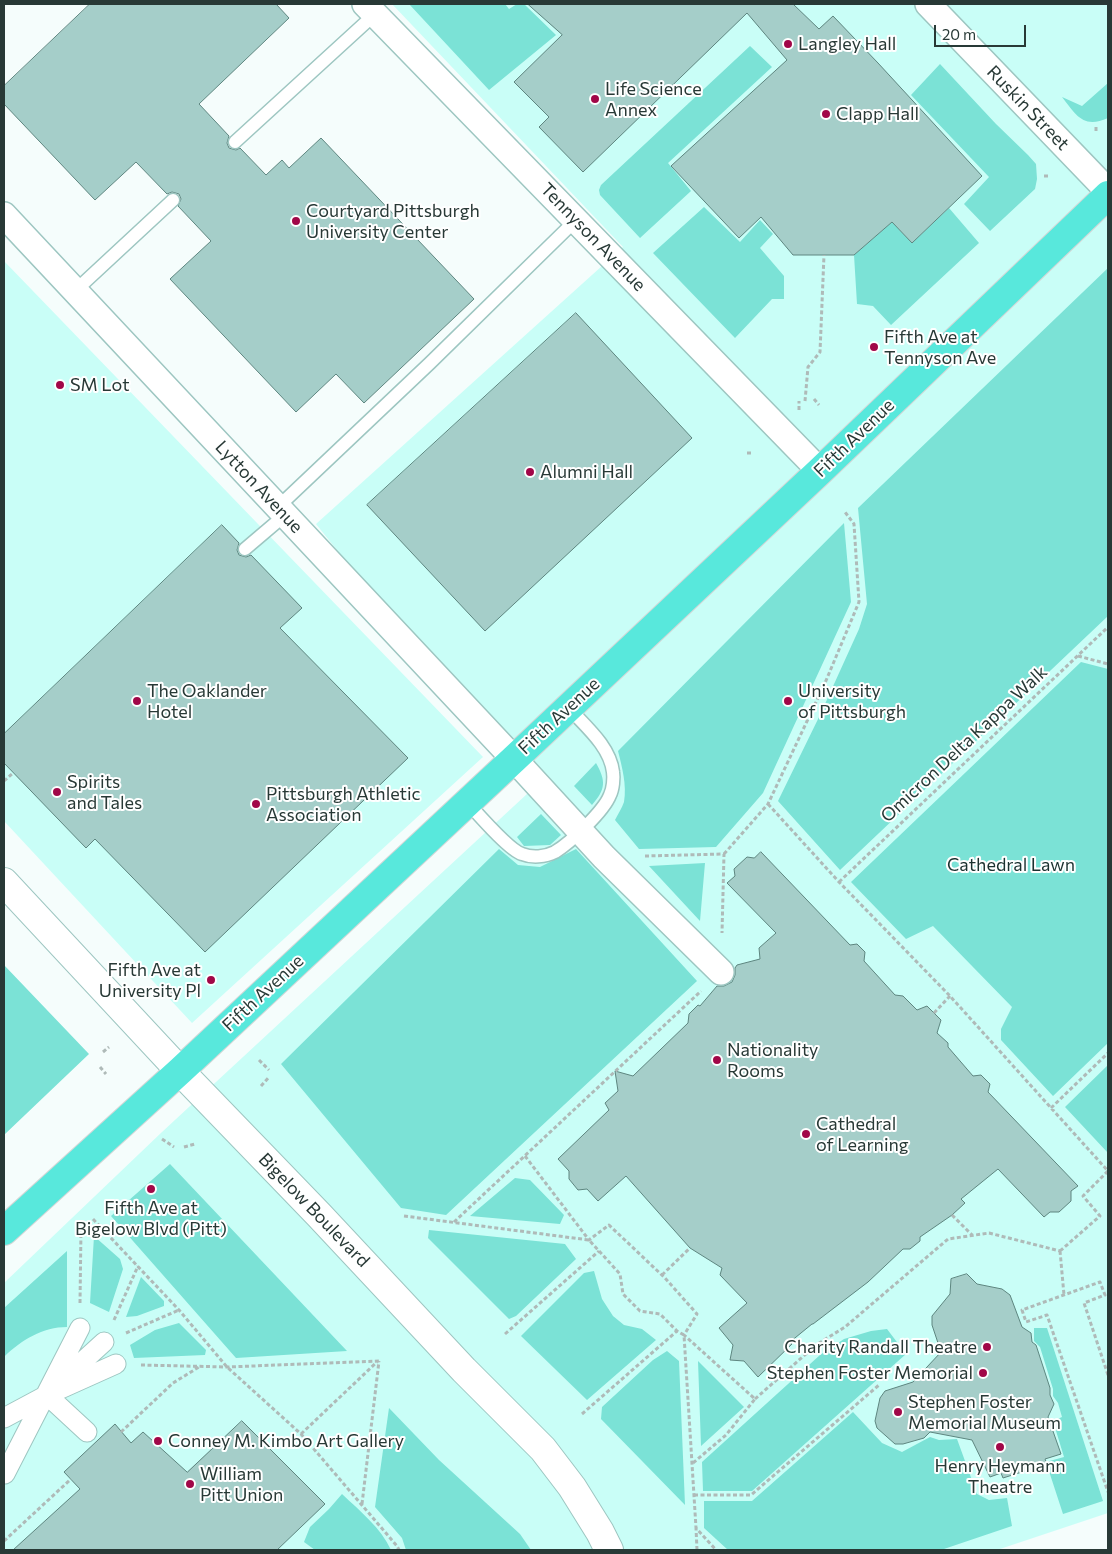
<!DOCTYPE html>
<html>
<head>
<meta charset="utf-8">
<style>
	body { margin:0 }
	#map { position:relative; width:1112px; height:1554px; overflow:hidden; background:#f5fdfc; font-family:Commissioner,sans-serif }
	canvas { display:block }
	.frame { position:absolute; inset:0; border:5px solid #283936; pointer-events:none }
	.scale { position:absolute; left:934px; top:25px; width:92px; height:22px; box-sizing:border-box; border:2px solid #283936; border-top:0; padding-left:6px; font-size:15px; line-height:18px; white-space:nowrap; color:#283936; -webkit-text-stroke:4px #fff; paint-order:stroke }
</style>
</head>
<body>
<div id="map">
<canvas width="1112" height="1554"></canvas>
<div class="frame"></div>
<div class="scale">20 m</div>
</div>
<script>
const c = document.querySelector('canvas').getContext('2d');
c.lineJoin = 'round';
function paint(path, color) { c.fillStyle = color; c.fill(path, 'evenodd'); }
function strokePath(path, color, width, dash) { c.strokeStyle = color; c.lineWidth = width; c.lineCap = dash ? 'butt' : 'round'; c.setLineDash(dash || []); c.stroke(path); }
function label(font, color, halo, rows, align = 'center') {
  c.font = font + ' Commissioner,sans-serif'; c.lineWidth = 4; c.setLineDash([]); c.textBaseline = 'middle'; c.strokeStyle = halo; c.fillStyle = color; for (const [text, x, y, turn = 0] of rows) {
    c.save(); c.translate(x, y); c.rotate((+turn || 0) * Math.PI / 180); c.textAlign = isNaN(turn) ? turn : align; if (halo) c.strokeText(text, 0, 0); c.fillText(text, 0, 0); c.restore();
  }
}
const built = new Path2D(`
	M 392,4 L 1108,4 L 1108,1513 L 997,1550 L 4,1550 L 4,1283 L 162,1132 L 541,781 L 393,620 L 316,524 L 623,247 Z
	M 4,261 L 483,757 L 192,1023 L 4,821 Z`);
const green = new Path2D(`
	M 409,4 L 505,4 L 509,9 L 517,4 L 524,4 L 556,35 L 489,90 Z
	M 750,46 L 772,67 L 668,163 L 691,191 L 640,238 L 600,195 L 599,190 L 601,185 Z
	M 940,64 L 996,124 L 1028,155 L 1036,164 L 1037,179 L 1035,189 L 990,231 L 964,204 L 989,177 L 911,95 Z
	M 1108,83 L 1108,118 C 1083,129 1076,115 1062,97 L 1082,106 Z
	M 704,207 L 740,242 L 760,220 L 773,234 L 760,248 L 784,276 L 784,299 L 772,299 L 735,338 L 653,253 Z
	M 949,208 L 979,243 L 891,325 L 873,306 L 857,304 L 854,255 L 892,222 L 912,243 Z
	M 1108,268 L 1108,616 L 840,870 L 778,801 L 820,715 L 859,629 L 867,604 L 858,508 Z
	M 844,523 L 851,602 L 763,793 L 716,847 L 639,849 L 615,820 C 618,814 622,808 624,802 C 627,785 622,767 618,751 Z
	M 1081,662 L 1108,669 L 1108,1043 L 1053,1096 L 1001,1040 L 1001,1029 L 1012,1007 L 933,926 L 906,939 L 851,882 Z
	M 596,763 C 606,781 606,789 592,805 L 574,786 Z
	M 541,814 L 561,835 L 550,845 L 524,846 L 517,837 Z
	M 499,849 L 518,865 L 540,867 L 576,849 L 697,981 L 446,1215 L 401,1208 L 281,1064 Z
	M 705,863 L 700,921 L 649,866 Z
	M 4,965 L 89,1054 L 4,1135 Z
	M 1108,1065 L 1108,1153 L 1065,1107 Z
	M 170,1164 L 347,1351 L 236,1358 L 111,1216 Z
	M 515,1178 L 530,1180 L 564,1215 L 560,1224 L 470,1216 Z
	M 429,1230 L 565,1244 L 576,1259 L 516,1316 L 509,1319 L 428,1238 Z
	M 94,1236 L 120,1259 L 123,1269 L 109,1312 L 90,1303 Z
	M 67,1251 L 67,1327 C 43,1327 21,1340 4,1357 L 4,1308 Z
	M 594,1271 L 602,1299 L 613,1316 L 624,1325 L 642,1329 L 656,1340 L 587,1400 L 521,1336 L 584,1273 Z
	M 141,1277 L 164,1301 L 164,1306 L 137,1316 L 126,1317 Z
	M 179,1323 L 206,1350 L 205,1355 L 134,1358 L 130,1345 L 155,1330 Z
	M 1034,1328 L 1047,1328 L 1103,1501 L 1063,1514 L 1046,1462 L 1064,1457 L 1053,1421 L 1062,1417 L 1058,1403 L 1053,1396 L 1053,1389 L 1040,1347 L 1034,1341 Z
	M 887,1329 L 906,1354 L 752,1491 L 703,1491 L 702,1462 L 820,1355 L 844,1339 L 871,1331 Z
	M 667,1351 L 679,1361 L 685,1505 L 601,1419 L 602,1407 L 653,1360 Z
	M 698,1361 L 744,1407 L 701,1446 Z
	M 389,1408 L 439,1460 L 520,1534 L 531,1550 L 406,1550 L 402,1538 L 375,1507 Z
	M 853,1412 L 882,1443 L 902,1452 L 930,1437 L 939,1440 L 957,1439 L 977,1494 L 989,1500 L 1007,1498 L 1012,1526 L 941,1550 L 728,1550 L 704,1528 L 704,1501 L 752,1501 Z
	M 342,1494 C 360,1511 381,1528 391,1550 L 315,1550 L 304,1542 L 310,1527 L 329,1509 Z`);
const building = new Path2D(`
	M 90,4 L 276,4 L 289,18 L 199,104 L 229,136 L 227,143 L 229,148 L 236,150 L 240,148 L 266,175 L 282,160 L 289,168 L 321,138 L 474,299 L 364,403 L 336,374 L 296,412 L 170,279 L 211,241 L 178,206 L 181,199 L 179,194 L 172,192 L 167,194 L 136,162 L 95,200 L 4,104 L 4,86 Z
	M 528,4 L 793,4 L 819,29 L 833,16 L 878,63 L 982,176 L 912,243 L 892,222 L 854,255 L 793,255 L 761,217 L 739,238 L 671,166 L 787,60 L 747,13 L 583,172 L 539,127 L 549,117 L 514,82 L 562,35 Z
	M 576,313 L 692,438 L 485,631 L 367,505 Z
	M 222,525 L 239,543 L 237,550 L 239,555 L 246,557 L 251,555 L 302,608 L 280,628 L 408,758 L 205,952 L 95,839 L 86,848 L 4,763 L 4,734 Z
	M 761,852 L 850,945 L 857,944 L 865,952 L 864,961 L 895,995 L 903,996 L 917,1010 L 927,1006 L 941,1020 L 937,1033 L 948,1043 L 948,1047 L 973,1076 L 981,1075 L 990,1084 L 988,1092 L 1078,1186 L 1071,1191 L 1071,1201 L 1059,1212 L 1050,1212 L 1044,1217 L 998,1169 L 961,1199 L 965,1203 L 952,1215 L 920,1237 L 920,1241 L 910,1249 L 903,1249 L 868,1282 L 813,1324 L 812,1324 L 790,1342 L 792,1344 L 758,1377 L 744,1361 L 730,1360 L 733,1345 L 719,1328 L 747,1303 L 720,1275 L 722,1268 L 690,1248 L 626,1176 L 598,1201 L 587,1189 L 578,1190 L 569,1179 L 569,1171 L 558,1159 L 609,1110 L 605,1103 L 618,1091 L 615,1071 L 633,1076 L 688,1023 L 689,1014 L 698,1005 L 700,1006 L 717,986 L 724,986 L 732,982 L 735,975 L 735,968 L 737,965 L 760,959 L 759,948 L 776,933 L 727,883 L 735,876 L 734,869 L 747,857 L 754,858 Z
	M 967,1274 L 977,1284 L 1002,1289 L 1010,1295 L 1022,1327 L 1031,1333 L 1032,1342 L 1036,1345 L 1050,1388 L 1050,1395 L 1054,1404 L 1048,1417 L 1061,1454 L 1045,1459 L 1047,1464 L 1003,1478 L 1001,1473 L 990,1477 L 972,1440 L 930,1432 L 924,1438 L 903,1444 L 895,1444 L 877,1428 L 875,1421 L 880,1398 L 885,1391 L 913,1382 L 941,1352 L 932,1325 L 932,1316 L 950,1294 L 951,1279 Z
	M 242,1421 L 325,1504 L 277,1550 L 13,1550 L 80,1489 L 64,1472 L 115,1424 L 131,1443 L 143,1432 L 187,1472 Z`);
const path = new Path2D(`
	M 1096,131 L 1096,126
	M 1044,176 L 1048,176
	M 814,399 L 819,405
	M 805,401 L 808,367 L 820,352 L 824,255
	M 799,410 L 799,401
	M 747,453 L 752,453
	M 1078,656 L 1108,664
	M 4,781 L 13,773
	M 768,804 L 839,882 L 950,996 L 1108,1171 L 1083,1196 L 1100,1216 L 1060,1251
	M 724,854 L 768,804 L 825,683 L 859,602 L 854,524 L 845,512
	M 645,856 L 724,854 L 722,933
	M 839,882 L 1108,627
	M 193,990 L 198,994
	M 170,994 L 172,992
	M 934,1013 L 950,996
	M 103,1052 L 109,1047
	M 259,1060 L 269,1070
	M 100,1067 L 106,1074
	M 261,1086 L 269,1077
	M 1051,1108 L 1108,1053
	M 162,1139 L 174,1147
	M 184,1147 L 195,1144
	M 525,1156 L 589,1240 L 609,1225 L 665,1278 L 697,1314 L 684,1335 L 755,1399 L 726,1435 L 693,1463
	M 952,1215 L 972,1235
	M 404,1216 L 589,1240 L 620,1274 L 623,1294 L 640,1311 L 660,1314 L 677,1331 L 684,1335 L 696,1528
	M 93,1219 L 179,1310 L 227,1367 L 301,1434 L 397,1546 L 399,1550
	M 454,1222 L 701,991
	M 1060,1251 L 1064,1295
	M 662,1275 L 690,1248
	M 80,1303 L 81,1229
	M 114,1320 L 138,1266
	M 126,1333 L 179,1310
	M 505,1334 L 599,1251
	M 141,1365 L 227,1367 L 379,1361
	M 1108,1375 L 1084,1303 L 1105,1295 L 1100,1282 L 1022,1310 L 1026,1322 L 1047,1315 L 1108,1492
	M 755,1399 L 816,1345 L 845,1327 L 948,1239 L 989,1233 L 1060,1251
	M 582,1414 L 677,1331
	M 121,1432 L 173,1383 L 199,1367
	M 301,1434 L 378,1361
	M 694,1495 L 751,1495 L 879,1385
	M 362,1504 L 379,1361
	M 4,1541 L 71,1479
	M 697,1550 L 696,1528 L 716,1550`);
const service = new Path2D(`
	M 235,142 L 375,14
	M 75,291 L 173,200
	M 278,507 L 430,363 L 576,220
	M 245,549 L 285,515
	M 467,802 C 478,814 509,850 522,854 C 532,858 545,857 555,852 C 570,843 604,811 610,795 C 613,789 614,778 613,772 C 610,746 585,726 568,707`);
const pedestrian = new Path2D(`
	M 59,1383 L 104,1342
	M 47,1395 L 87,1432
	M 4,1418 L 47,1395 L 116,1364
	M 5,1474 L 80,1328`);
const minor = new Path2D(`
	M 365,4 L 820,471
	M 928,4 L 1108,191
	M 4,215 L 514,759 L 604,857 L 721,972`);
const secondary = new Path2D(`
	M 4,882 L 180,1071 L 319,1215 L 464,1370 L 543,1449 L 572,1487 L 600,1532 L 609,1550`);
const trunk = new Path2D(`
	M 4,1231 L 180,1071 L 514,759 L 820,471 L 1108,195`);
const markers = [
	[788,44,5,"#a10748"],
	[595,99,5,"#a10748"],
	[826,114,5,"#a10748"],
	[296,221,5,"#a10748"],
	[874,347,5,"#a10748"],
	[60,385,5,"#a10748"],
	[530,472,5,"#a10748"],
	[137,701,5,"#a10748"],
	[788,701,5,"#a10748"],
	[57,792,5,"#a10748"],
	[256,804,5,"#a10748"],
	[211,980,5,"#a10748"],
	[717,1060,5,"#a10748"],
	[806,1134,5,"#a10748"],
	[151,1189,5,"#a10748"],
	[987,1347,5,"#a10748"],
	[983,1373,5,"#a10748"],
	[898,1412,5,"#a10748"],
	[158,1441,5,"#a10748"],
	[1000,1447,5,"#a10748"],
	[190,1484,5,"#a10748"]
];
const poiNames = [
	["Langley Hall",798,44],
	["Life Science",605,89],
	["Annex",605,110],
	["Clapp Hall",836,114],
	["Courtyard Pittsburgh",306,211],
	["University Center",306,232],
	["Fifth Ave at",884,337],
	["Tennyson Ave",884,358],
	["SM Lot",70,385],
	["Alumni Hall",540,472],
	["The Oaklander",147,691],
	["Hotel",147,712],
	["University",798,691],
	["of Pittsburgh",798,712],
	["Spirits",67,782],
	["and Tales",67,803],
	["Pittsburgh Athletic",266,794],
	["Association",266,815],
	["Fifth Ave at",201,970,"right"],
	["University Pl",201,991,"right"],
	["Nationality",727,1050],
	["Rooms",727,1071],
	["Cathedral",816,1124],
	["of Learning",816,1145],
	["Fifth Ave at",151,1208,"center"],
	["Bigelow Blvd (Pitt)",151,1229,"center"],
	["Charity Randall Theatre",977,1347,"right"],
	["Stephen Foster Memorial",973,1373,"right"],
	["Stephen Foster",908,1402],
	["Memorial Museum",908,1423],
	["Conney M. Kimbo Art Gallery",168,1441],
	["Henry Heymann",1000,1466,"center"],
	["Theatre",1000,1487,"center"],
	["William",200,1474],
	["Pitt Union",200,1495]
];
const streetNames = [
	["Ruskin Street",1028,108,46],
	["Tennyson Avenue",593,237,46],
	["Fifth Avenue",854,438,-44],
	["Lytton Avenue",259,487,47],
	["Fifth Avenue",559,716,-43],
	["Omicron Delta Kappa Walk",964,744,-43],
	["Fifth Avenue",263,993,-43],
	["Bigelow Boulevard",314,1210,46]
];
const parkNames = [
	["Cathedral Lawn",1011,865]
];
paint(built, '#c9fef7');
paint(green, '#7be2d6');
paint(building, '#a5cec9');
strokePath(building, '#5e8680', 1);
strokePath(service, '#9dc6c1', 15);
strokePath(pedestrian, '#9dc6c1', 21);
strokePath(minor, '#9dc6c1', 28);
strokePath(secondary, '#9dc6c1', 30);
strokePath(trunk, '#d4d7d7', 30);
strokePath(path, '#afbab8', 3, [4, 2.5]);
strokePath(service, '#fff', 12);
strokePath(pedestrian, '#fff', 19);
strokePath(minor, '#fff', 25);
strokePath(secondary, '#fff', 28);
strokePath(trunk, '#58e8dc', 28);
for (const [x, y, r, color] of markers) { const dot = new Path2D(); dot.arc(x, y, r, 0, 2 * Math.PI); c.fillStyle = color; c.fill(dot); strokePath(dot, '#fff', 2); }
label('18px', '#283936', '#fff', poiNames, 'left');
label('18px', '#283936', '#fff', streetNames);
label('18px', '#1b3230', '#fff', parkNames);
</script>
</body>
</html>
